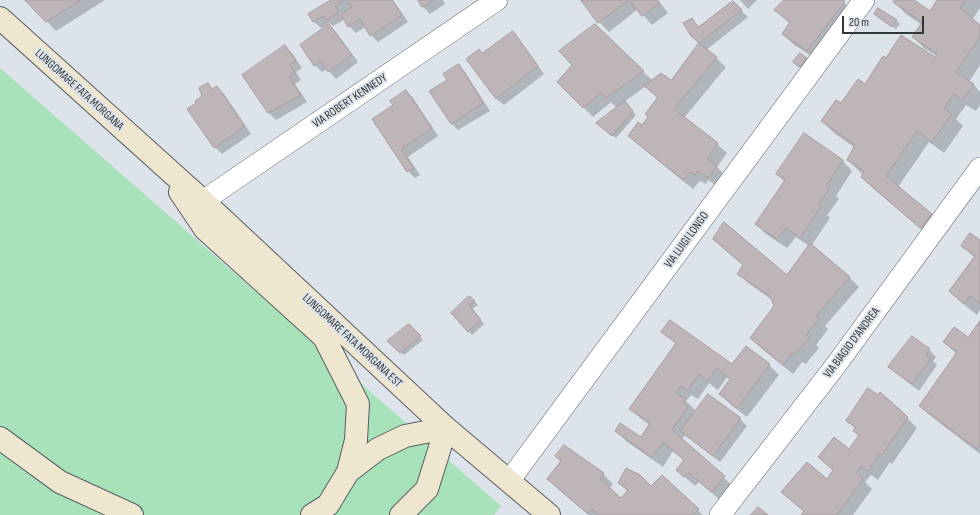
<!DOCTYPE html>
<html>
<head>
<meta charset="utf-8">
<style>
	body { margin:0 }
	#map { position:relative; width:980px; height:515px; overflow:hidden; background:#dde3ea; font-family:"Sofia Sans Condensed",sans-serif }
	canvas { display:block }
	.scale { position:absolute; left:842px; top:16px; width:82px; height:18px; box-sizing:border-box; border:2px solid #333639; border-top:0; padding-left:5px; font-size:12px; line-height:14px; white-space:nowrap; color:#333639; -webkit-text-stroke:3px #dde3ea; paint-order:stroke }
</style>
</head>
<body>
<div id="map">
<canvas width="980" height="515"></canvas>
<div class="scale">20 m</div>
</div>
<script>
const c = document.querySelector('canvas').getContext('2d');
c.lineJoin = 'round';
function paint(path, color) { c.fillStyle = color; c.fill(path, 'evenodd'); }
function strokePath(path, color, width, dash) { c.strokeStyle = color; c.lineWidth = width; c.lineCap = dash ? 'butt' : 'round'; c.setLineDash(dash || []); c.stroke(path); }
function label(font, color, halo, rows, align = 'center') {
  c.font = font + ' "Sofia Sans Condensed",sans-serif'; c.lineWidth = 4; c.setLineDash([]); c.textBaseline = 'middle'; c.strokeStyle = halo; c.fillStyle = color; for (const [text, x, y, turn = 0] of rows) {
    c.save(); c.translate(x, y); c.rotate((+turn || 0) * Math.PI / 180); c.textAlign = isNaN(turn) ? turn : align; if (halo) c.strokeText(text, 0, 0); c.fillText(text, 0, 0); c.restore();
  }
}
const green = new Path2D(`
	M 0,68 L 501,506 L 494,515 L 0,515 Z`);
const shadow = new Path2D(`
	M 27,0 L 105,0 L 56,31 Z
	M 333,0 L 393,0 L 408,22 L 378,42 L 371,35 L 365,27 L 356,33 L 349,26 L 345,19 L 333,26 L 330,23 L 321,28 L 314,22 Z
	M 419,0 L 443,0 L 445,4 L 430,14 L 423,7 Z
	M 582,0 L 658,0 L 668,13 L 652,25 L 638,9 L 609,32 L 599,22 Z
	M 740,0 L 757,0 L 748,9 Z
	M 785,0 L 841,0 L 854,12 L 817,60 L 793,44 L 783,34 L 790,24 L 775,10 Z
	M 896,0 L 913,0 L 930,12 L 939,0 L 980,0 L 980,8 L 972,20 L 980,27 L 980,65 L 969,82 L 974,85 L 980,92 L 980,105 L 976,111 L 966,105 L 956,119 L 963,126 L 944,153 L 929,142 L 898,187 L 931,215 L 943,227 L 933,239 L 874,189 L 862,177 L 863,174 L 860,172 L 848,160 L 855,148 L 834,133 L 822,121 L 865,85 L 886,59 L 935,59 L 937,56 L 925,49 L 913,37 L 922,25 L 906,14 L 894,2 Z
	M 733,2 L 748,17 L 706,50 L 716,58 L 726,67 L 684,118 L 717,144 L 727,153 L 717,167 L 726,176 L 718,187 L 708,180 L 706,184 L 700,181 L 693,189 L 639,145 L 630,136 L 642,127 L 649,117 L 658,99 L 646,86 L 624,102 L 636,115 L 616,138 L 601,127 L 617,108 L 611,102 L 593,117 L 558,82 L 573,65 L 594,25 L 653,81 L 671,82 L 700,44 L 691,35 L 691,19 L 699,27 Z
	M 875,14 L 896,21 L 900,24 L 896,29 L 879,18 Z
	M 329,25 L 336,32 L 358,62 L 336,79 L 327,69 L 322,72 L 315,65 Z
	M 513,32 L 519,39 L 544,74 L 504,105 L 497,99 L 468,59 L 483,54 Z
	M 285,46 L 292,53 L 302,68 L 296,72 L 301,80 L 295,84 L 307,102 L 276,120 L 269,113 L 243,75 Z
	M 806,59 L 809,62 L 803,70 L 798,65 Z
	M 458,65 L 465,72 L 490,111 L 458,130 L 451,123 L 448,80 Z
	M 208,84 L 213,90 L 217,87 L 224,94 L 251,134 L 222,154 L 215,147 L 198,103 L 204,97 Z
	M 406,91 L 413,98 L 438,136 L 408,157 L 420,175 L 415,178 L 408,171 L 373,119 L 394,105 Z
	M 804,135 L 843,161 L 852,171 L 836,196 L 839,199 L 827,215 L 830,218 L 811,246 L 849,277 L 859,287 L 825,326 L 828,329 L 816,345 L 819,348 L 806,364 L 802,362 L 793,374 L 761,348 L 751,338 L 776,306 L 772,300 L 748,283 L 738,274 L 744,266 L 724,249 L 714,239 L 787,276 L 809,246 L 796,237 L 787,248 L 766,234 L 756,224 L 785,182 L 777,174 Z
	M 980,242 L 980,310 L 977,315 L 962,303 L 950,291 L 975,258 L 962,246 Z
	M 469,297 L 478,305 L 472,309 L 484,324 L 472,335 L 453,313 Z
	M 980,323 L 980,454 L 932,417 L 920,406 L 957,354 L 944,342 L 969,339 Z
	M 409,325 L 423,340 L 404,355 L 389,341 Z
	M 662,332 L 732,366 L 747,348 L 769,365 L 779,375 L 747,417 L 730,404 L 721,394 L 731,380 L 727,377 L 718,390 L 709,383 L 698,399 L 691,395 L 686,401 L 696,411 L 709,395 L 740,419 L 747,426 L 720,462 L 685,435 L 682,439 L 734,487 L 721,501 L 699,482 L 695,486 L 677,470 L 685,461 L 673,451 L 663,467 L 626,441 L 616,431 L 641,439 L 650,425 L 640,418 L 631,409 L 676,344 Z
	M 929,350 L 936,357 L 933,361 L 937,365 L 919,391 L 897,374 L 890,367 Z
	M 878,396 L 907,418 L 917,428 L 892,464 L 890,462 L 878,480 L 871,475 L 865,482 L 872,489 L 853,515 L 802,515 L 804,512 L 783,492 L 827,481 L 860,436 L 856,429 L 847,421 Z
	M 603,474 L 613,484 L 609,489 L 621,500 L 628,492 L 619,482 L 651,487 L 662,476 L 703,515 L 589,515 L 558,489 Z`);
const building = new Path2D(`
	M 25,0 L 81,0 L 46,22 Z
	M 331,0 L 345,0 L 335,6 L 339,12 L 326,20 L 323,16 L 313,22 L 308,14 Z
	M 347,0 L 392,0 L 402,15 L 370,36 L 360,19 L 348,27 L 341,15 L 352,7 Z
	M 418,0 L 434,0 L 422,7 Z
	M 581,0 L 628,0 L 598,23 Z
	M 630,0 L 657,0 L 659,3 L 642,16 Z
	M 784,0 L 843,0 L 845,2 L 807,51 L 782,34 L 790,22 L 774,10 Z
	M 895,0 L 914,0 L 930,11 L 937,0 L 966,0 L 960,8 L 980,25 L 980,37 L 956,72 L 974,84 L 963,100 L 954,94 L 944,108 L 952,114 L 932,142 L 917,131 L 886,176 L 932,214 L 920,228 L 861,177 L 864,171 L 847,160 L 855,145 L 821,121 L 836,100 L 841,103 L 858,79 L 865,84 L 883,56 L 886,58 L 901,35 L 935,57 L 937,54 L 912,37 L 922,22 L 893,2 Z
	M 733,1 L 742,10 L 699,43 L 691,36 L 683,23 L 692,18 L 698,27 Z
	M 878,8 L 897,20 L 892,27 L 874,14 Z
	M 329,24 L 352,55 L 328,72 L 321,61 L 314,66 L 300,45 Z
	M 595,24 L 644,71 L 606,98 L 601,93 L 583,108 L 557,82 L 572,65 L 559,51 Z
	M 513,31 L 538,66 L 496,99 L 466,59 L 479,49 L 482,53 Z
	M 699,43 L 717,57 L 674,109 L 718,143 L 707,159 L 717,166 L 708,178 L 698,171 L 696,175 L 690,172 L 683,180 L 628,136 L 638,122 L 642,125 L 648,117 L 645,114 L 658,97 L 644,86 L 661,73 L 671,80 Z
	M 285,45 L 296,61 L 290,65 L 295,73 L 289,77 L 301,95 L 268,113 L 242,75 Z
	M 800,53 L 807,58 L 799,67 L 793,62 Z
	M 459,64 L 483,103 L 451,124 L 429,91 L 447,80 L 443,74 Z
	M 208,83 L 212,89 L 217,86 L 245,126 L 214,148 L 187,109 L 196,103 L 195,101 L 202,96 L 199,88 Z
	M 406,90 L 432,128 L 401,149 L 414,168 L 407,172 L 372,119 L 393,105 L 390,101 Z
	M 625,101 L 633,111 L 612,136 L 596,123 Z
	M 804,133 L 843,160 L 826,186 L 830,188 L 818,205 L 821,207 L 800,238 L 786,228 L 777,239 L 755,224 L 785,180 L 776,174 Z
	M 724,222 L 787,275 L 810,243 L 850,277 L 816,316 L 819,319 L 806,335 L 810,337 L 795,355 L 792,353 L 783,365 L 750,338 L 774,306 L 770,296 L 737,274 L 743,265 L 713,239 Z
	M 970,233 L 980,240 L 980,304 L 970,296 L 964,304 L 949,291 L 975,256 L 961,246 Z
	M 469,296 L 475,301 L 469,305 L 481,320 L 468,332 L 451,313 Z
	M 670,320 L 732,364 L 746,346 L 770,364 L 737,408 L 719,394 L 730,379 L 717,368 L 708,381 L 699,374 L 688,390 L 681,386 L 676,393 L 686,399 L 683,403 L 688,407 L 672,430 L 725,476 L 711,492 L 689,473 L 684,477 L 676,470 L 684,460 L 663,442 L 652,458 L 615,431 L 620,423 L 641,437 L 650,423 L 629,409 L 676,343 L 661,332 Z
	M 980,321 L 980,445 L 977,449 L 919,406 L 957,352 L 943,342 L 954,327 L 968,337 Z
	M 409,324 L 421,336 L 400,353 L 387,341 Z
	M 912,336 L 930,349 L 926,355 L 931,358 L 912,384 L 888,367 Z
	M 868,388 L 878,395 L 880,392 L 908,417 L 882,455 L 880,453 L 868,471 L 861,466 L 856,473 L 863,479 L 837,515 L 801,515 L 804,511 L 781,492 L 807,462 L 827,479 L 833,470 L 818,457 L 834,437 L 849,449 L 859,435 L 853,431 L 856,427 L 846,421 Z
	M 708,394 L 741,418 L 713,456 L 680,431 Z
	M 564,445 L 604,473 L 600,479 L 621,498 L 628,490 L 618,483 L 626,468 L 640,475 L 651,486 L 662,475 L 699,509 L 693,515 L 598,515 L 592,509 L 588,514 L 547,479 L 561,461 L 555,456 Z
	M 758,507 L 768,515 L 751,515 Z`);
const street = new Path2D(`
	M 203,201 L 497,0
	M 509,481 L 864,0
	M 720,515 L 836,365 L 980,168`);
const secondary = new Path2D(`
	M 0,18 L 203,201 L 446,428 L 549,515
	M 180,192 L 205,229 L 324,337 L 358,404 L 356,440 L 348,472 L 328,505 L 312,515
	M 0,438 L 60,482 L 132,515
	M 348,472 L 378,449 L 405,436 L 446,428
	M 401,515 L 427,489 L 446,428`);
const streetNames = [
	["LUNGOMARE FATA MORGANA",79,90,42],
	["VIA ROBERT KENNEDY",350,101,-34],
	["VIA LUIGI LONGO",687,240,-54],
	["LUNGOMARE FATA MORGANA EST",352,341,43],
	["VIA BIAGIO D'ANDREA",852,343,-53]
];
paint(green, '#a8e2bb');
paint(shadow, '#0003');
paint(building, '#beb5b9');
strokePath(building, '#a69da1', 1);
strokePath(street, '#585e63', 22);
strokePath(secondary, '#585e63', 24);
strokePath(street, '#fff', 21);
strokePath(secondary, '#efe6cf', 22);
label('12px', '#333639', '#dde3ea', streetNames);
</script>
</body>
</html>
